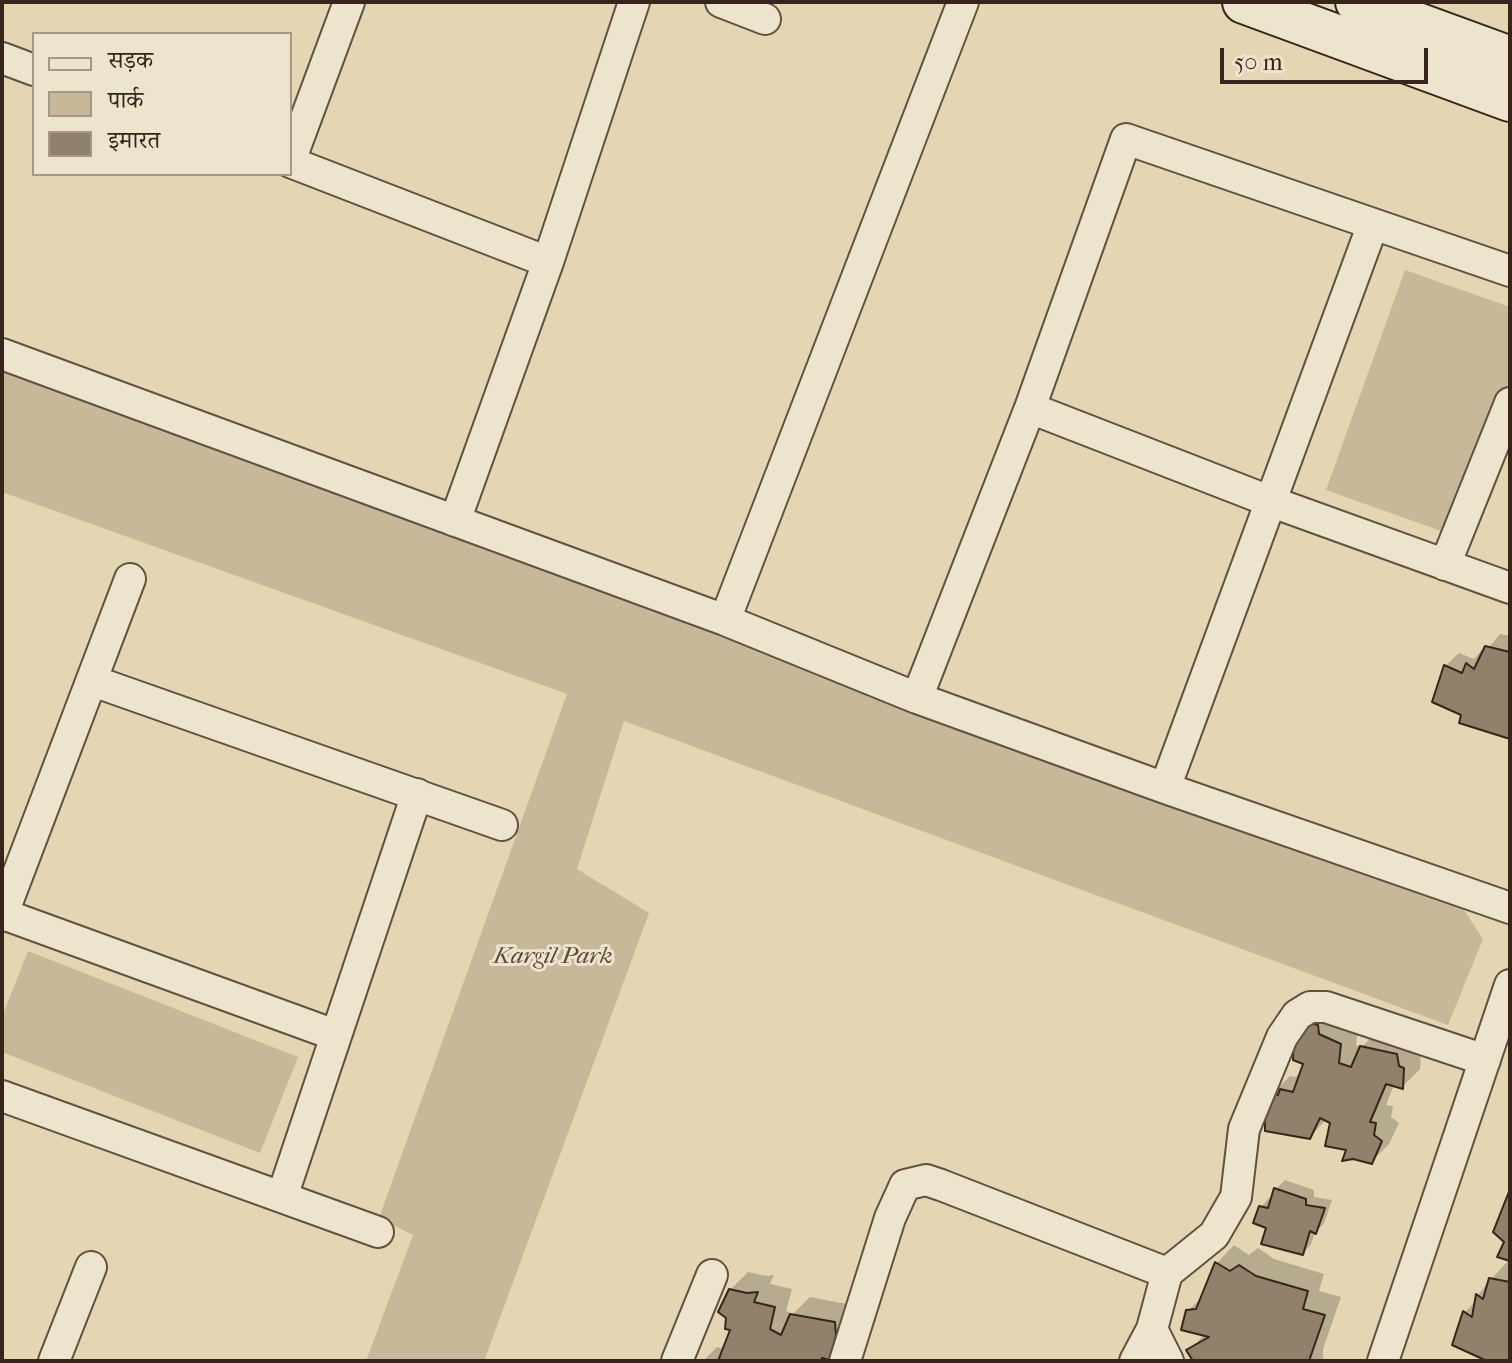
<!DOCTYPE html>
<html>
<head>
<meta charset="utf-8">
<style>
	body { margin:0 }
	#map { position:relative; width:1512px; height:1363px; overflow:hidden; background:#e4d6b3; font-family:"IM FELL French Canon","Noto Serif Devanagari",serif }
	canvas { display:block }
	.frame { position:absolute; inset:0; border:4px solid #37251b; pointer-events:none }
	.legend { position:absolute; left:32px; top:32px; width:260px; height:144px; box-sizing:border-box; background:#ede4ce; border:2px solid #a49886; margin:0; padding:10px 14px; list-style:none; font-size:24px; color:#37251b }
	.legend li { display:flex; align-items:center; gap:16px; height:40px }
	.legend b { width:40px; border:2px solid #a49886 }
	.scale { position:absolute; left:1220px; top:48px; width:208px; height:36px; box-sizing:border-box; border:4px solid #37251b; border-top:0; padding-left:10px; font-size:24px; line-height:28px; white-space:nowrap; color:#37251b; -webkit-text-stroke:6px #ede4ce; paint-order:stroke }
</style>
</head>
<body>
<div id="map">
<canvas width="1512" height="1363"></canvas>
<div class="frame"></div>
<ul class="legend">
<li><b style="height:10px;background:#ede4ce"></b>सड़क</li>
<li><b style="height:22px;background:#c7b899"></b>पार्क</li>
<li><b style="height:22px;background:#91816a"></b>इमारत</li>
</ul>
<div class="scale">50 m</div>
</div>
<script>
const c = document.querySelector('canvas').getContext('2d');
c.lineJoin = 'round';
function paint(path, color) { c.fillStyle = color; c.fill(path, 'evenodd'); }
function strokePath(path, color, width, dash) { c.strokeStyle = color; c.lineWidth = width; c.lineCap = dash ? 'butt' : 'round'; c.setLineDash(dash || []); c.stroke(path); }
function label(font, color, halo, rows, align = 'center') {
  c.font = font + ' "IM FELL French Canon",serif'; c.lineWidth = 6; c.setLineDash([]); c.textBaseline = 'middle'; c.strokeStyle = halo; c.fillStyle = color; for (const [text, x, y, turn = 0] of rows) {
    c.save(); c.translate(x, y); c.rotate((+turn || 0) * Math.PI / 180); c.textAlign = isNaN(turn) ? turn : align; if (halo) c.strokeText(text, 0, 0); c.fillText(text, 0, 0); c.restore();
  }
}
const green = new Path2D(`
	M 1405,270 L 1510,307 L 1510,428 L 1469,541 L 1326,490 Z
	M 2,358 L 1464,910 L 1483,939 L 1448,1025 L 624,721 L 577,869 L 649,913 L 484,1361 L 366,1361 L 413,1235 L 379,1218 L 567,694 L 2,492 Z
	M 28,951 L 298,1057 L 260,1153 L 2,1052 L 2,1017 Z`);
const shadow = new Path2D(`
	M 1500,634 L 1510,636 L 1510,737 L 1464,713 L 1445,666 L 1459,653 L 1474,659 L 1481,651 L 1484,653 Z
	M 1314,1011 L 1358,1026 L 1356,1045 L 1362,1047 L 1380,1029 L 1421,1051 L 1420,1069 L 1402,1087 L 1394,1085 L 1386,1105 L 1393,1106 L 1391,1117 L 1399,1123 L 1389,1144 L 1371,1162 L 1349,1149 L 1333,1122 L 1327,1119 L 1309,1137 L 1273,1093 L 1290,1076 L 1295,1077 L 1302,1073 Z
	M 1285,1180 L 1314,1190 L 1314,1197 L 1332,1200 L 1324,1223 L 1315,1233 L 1311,1244 L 1303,1253 L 1269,1227 L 1261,1207 L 1269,1198 L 1273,1199 L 1276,1189 Z
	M 1234,1245 L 1249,1255 L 1258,1248 L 1274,1259 L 1324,1274 L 1319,1291 L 1341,1297 L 1323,1349 L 1323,1361 L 1195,1361 L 1189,1350 L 1205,1334 L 1188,1311 L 1204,1295 L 1217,1263 Z
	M 1510,1259 L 1510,1361 L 1489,1361 L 1455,1344 L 1465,1312 L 1477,1300 L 1478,1295 L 1491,1279 Z
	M 748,1272 L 766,1276 L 774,1275 L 770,1284 L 792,1289 L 786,1311 L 793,1314 L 810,1297 L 852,1305 L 846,1340 L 829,1358 L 825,1356 L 820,1361 L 703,1361 L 717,1347 L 725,1349 L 733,1329 L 730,1290 Z`);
const building = new Path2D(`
	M 1485,646 L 1510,652 L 1510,739 L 1459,723 L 1461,715 L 1432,702 L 1444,665 L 1462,673 L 1466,663 L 1474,669 Z
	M 1304,1021 L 1318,1025 L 1319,1034 L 1341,1044 L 1339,1063 L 1351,1067 L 1360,1046 L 1397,1054 L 1399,1066 L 1404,1068 L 1403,1089 L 1386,1084 L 1370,1122 L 1376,1123 L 1374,1135 L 1382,1141 L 1372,1164 L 1353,1159 L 1342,1161 L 1346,1150 L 1325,1146 L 1330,1123 L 1320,1118 L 1310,1139 L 1265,1131 L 1265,1117 L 1271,1092 L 1278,1095 L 1280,1089 L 1293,1092 L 1303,1064 L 1293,1060 L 1294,1027 Z
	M 1274,1188 L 1306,1199 L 1306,1205 L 1325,1208 L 1316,1234 L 1310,1231 L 1303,1255 L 1261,1244 L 1266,1228 L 1253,1223 L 1259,1206 L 1268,1208 Z
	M 1510,1189 L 1510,1261 L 1497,1257 L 1504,1242 L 1493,1232 Z
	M 1215,1262 L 1230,1271 L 1239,1265 L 1256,1276 L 1308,1291 L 1303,1309 L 1325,1315 L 1309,1361 L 1193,1361 L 1186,1350 L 1209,1337 L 1181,1330 L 1186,1310 L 1196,1309 Z
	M 1489,1278 L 1510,1282 L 1510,1361 L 1487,1361 L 1452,1345 L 1463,1311 L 1472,1317 L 1476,1294 L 1483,1299 Z
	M 729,1289 L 747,1293 L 758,1292 L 754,1302 L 775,1307 L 770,1329 L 781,1335 L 790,1314 L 835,1322 L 836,1336 L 829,1360 L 822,1358 L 821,1361 L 718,1361 L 730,1330 L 725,1329 L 726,1318 L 718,1312 Z`);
const minor = new Path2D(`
	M 721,2 L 765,19
	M 2,58 L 34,70
	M 290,161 L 349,2
	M 290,162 L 548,262
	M 2,354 L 725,620 L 917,698 L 1165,788 L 1510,908
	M 1030,408 L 1272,502 L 1510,588
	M 455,521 L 548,262 L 634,2
	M 1445,565 L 1510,403
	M 725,620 L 963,2
	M 93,681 L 502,825
	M 917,698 L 1030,408 L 1126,139 L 1510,271
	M 1165,788 L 1373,224
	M 3,914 L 335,1035
	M 2,916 L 130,579
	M 2,1096 L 378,1232
	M 282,1197 L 417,794
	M 1152,1329 L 1167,1273 L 1214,1235 L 1236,1197 L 1244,1129 L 1282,1037 L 1297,1015 L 1310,1007 L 1326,1007 L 1485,1060
	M 54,1361 L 91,1267
	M 677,1361 L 712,1275
	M 845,1361 L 890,1218 L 905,1185 L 926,1180 L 941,1185 L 1167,1273
	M 1135,1361 L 1152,1329 L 1168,1361
	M 1383,1361 L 1510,985`);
const secondary = new Path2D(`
	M 1244,2 L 1510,100
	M 1357,2 L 1510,58`);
const parkNames = [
	["Kargil Park",553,957]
];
paint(green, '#c7b899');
paint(shadow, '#0003');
paint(building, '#91816a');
strokePath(building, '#37251b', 2);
strokePath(minor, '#625141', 34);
strokePath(secondary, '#37251b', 46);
strokePath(minor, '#ede4ce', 30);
strokePath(secondary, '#ede4ce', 42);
label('italic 24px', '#5b4a3a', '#ede4ce', parkNames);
</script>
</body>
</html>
